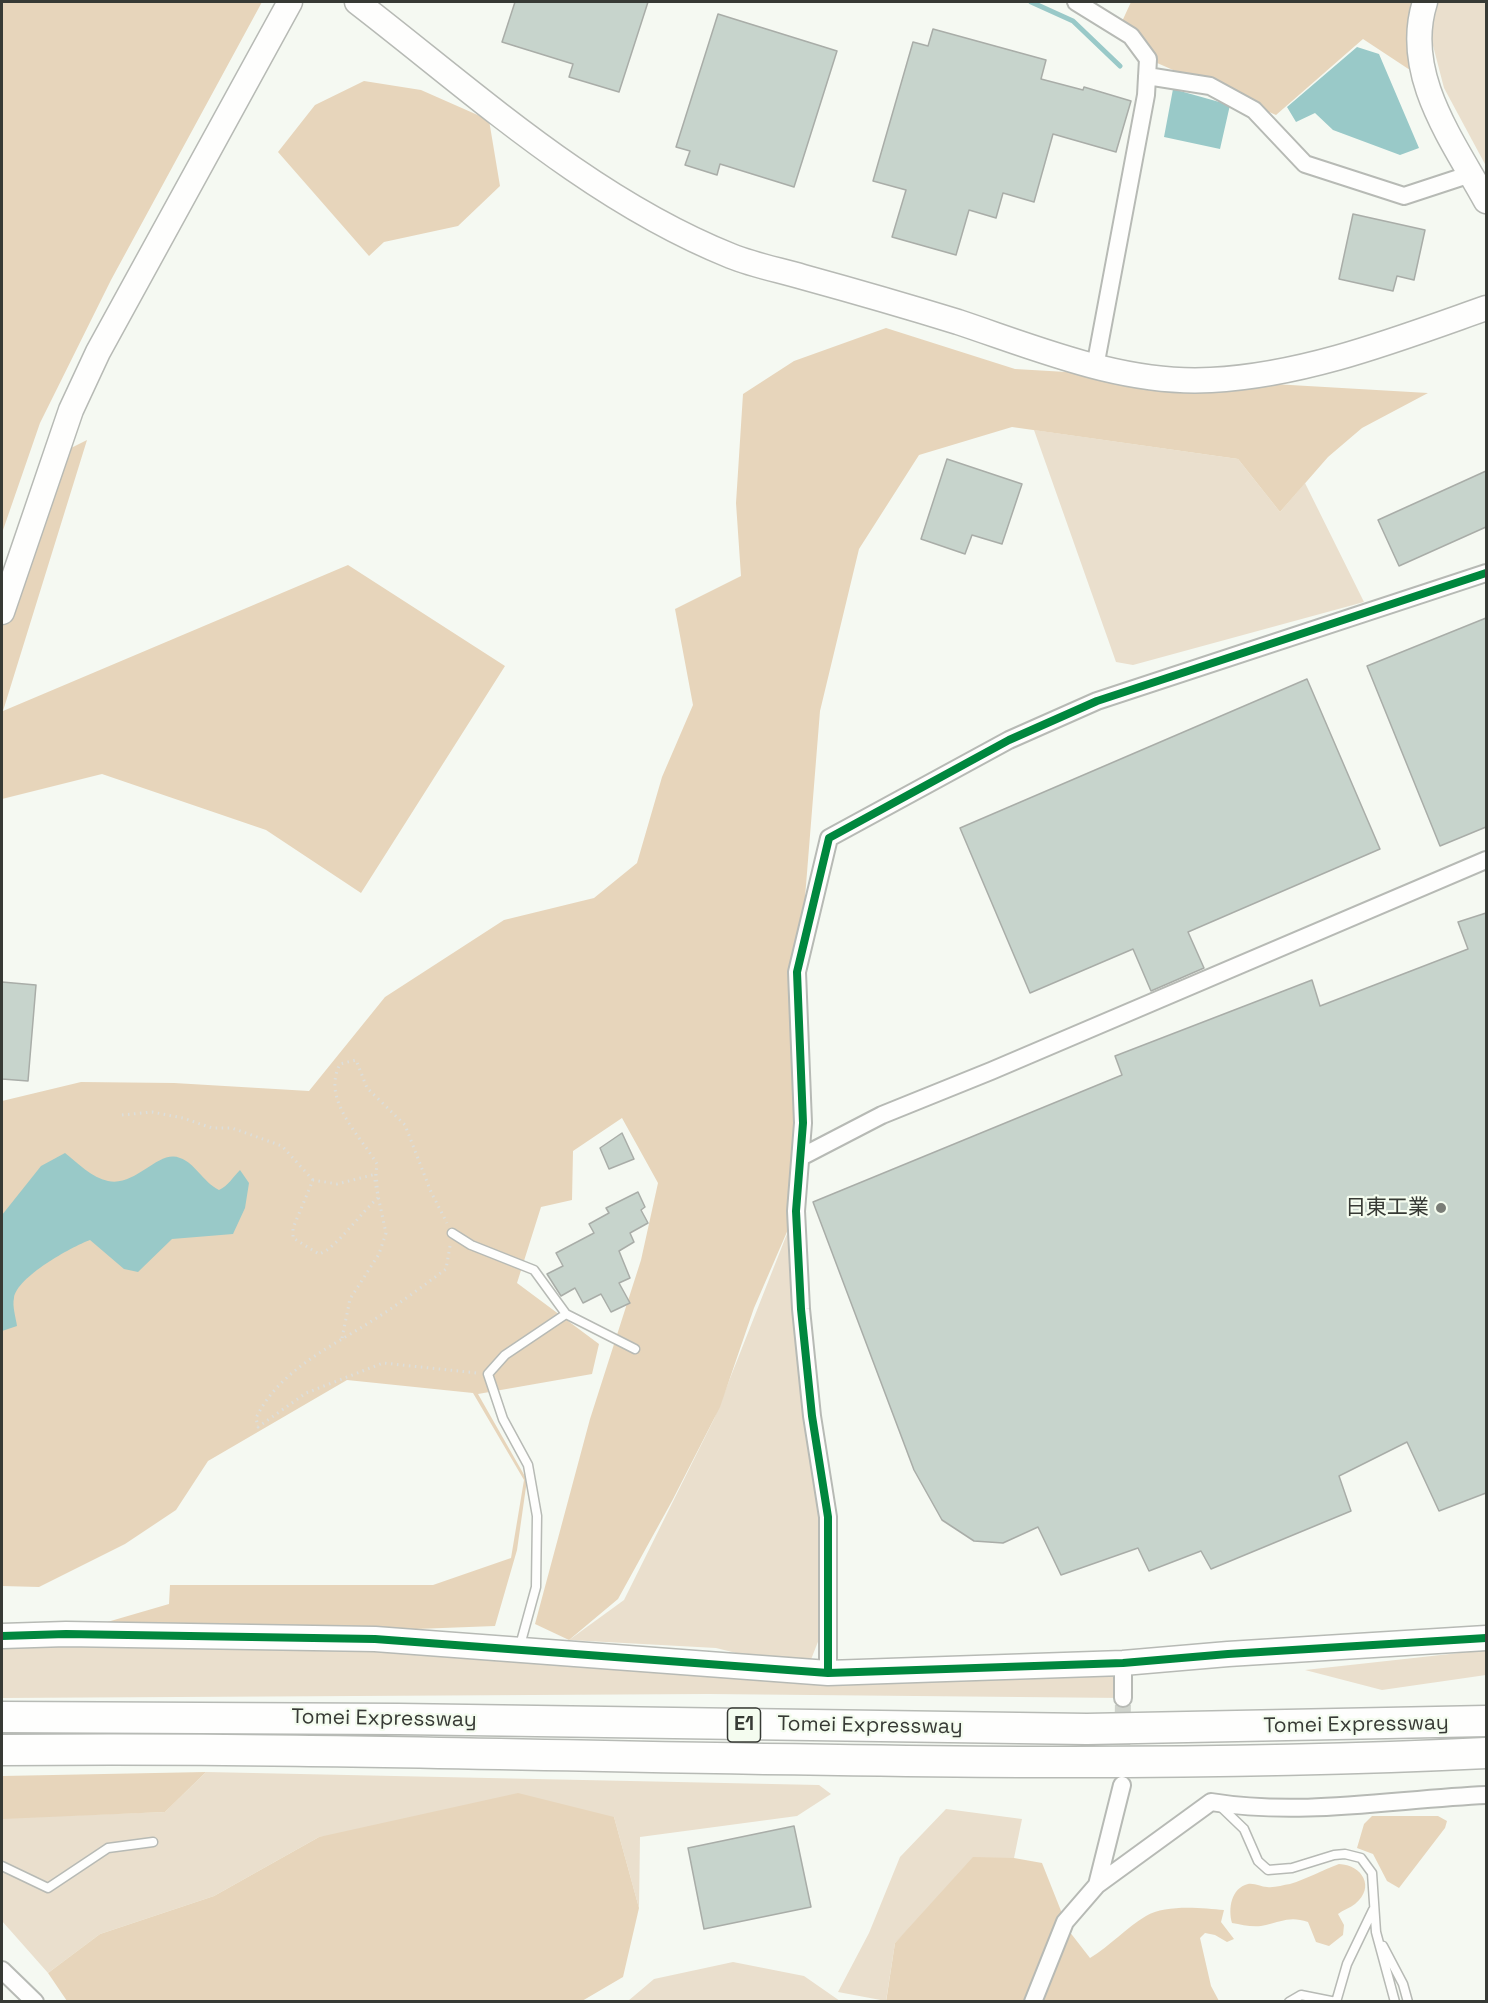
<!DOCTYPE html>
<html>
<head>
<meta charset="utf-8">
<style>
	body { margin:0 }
	#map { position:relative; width:1488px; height:2003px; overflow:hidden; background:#f5f9f2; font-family:"Space Grotesk",sans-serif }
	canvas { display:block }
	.frame { position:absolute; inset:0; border:3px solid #373a35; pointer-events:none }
</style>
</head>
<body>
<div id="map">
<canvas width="1488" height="2003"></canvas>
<div class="frame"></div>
</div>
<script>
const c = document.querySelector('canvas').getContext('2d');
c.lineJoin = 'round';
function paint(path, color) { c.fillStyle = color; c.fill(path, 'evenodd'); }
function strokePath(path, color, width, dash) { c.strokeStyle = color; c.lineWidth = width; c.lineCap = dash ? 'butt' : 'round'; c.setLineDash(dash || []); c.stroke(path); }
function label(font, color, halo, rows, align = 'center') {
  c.font = font + ' "Space Grotesk","Noto Sans JP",sans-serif'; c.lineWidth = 4.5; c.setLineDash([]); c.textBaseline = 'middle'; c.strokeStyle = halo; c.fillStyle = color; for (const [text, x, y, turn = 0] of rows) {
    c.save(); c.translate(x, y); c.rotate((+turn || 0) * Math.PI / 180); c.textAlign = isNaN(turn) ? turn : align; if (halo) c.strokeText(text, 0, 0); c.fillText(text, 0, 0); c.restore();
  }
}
const green = new Path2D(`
	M 1438,2 L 1486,2 L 1486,166 L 1444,88 L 1430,34 Z
	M 1034,430 L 1238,459 L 1280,512 L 1305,483 L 1364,602 L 1133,665 L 1116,662 Z
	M 796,1211 L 829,1614 L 808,1667 L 1123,1663 L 1123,1698 L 708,1694 L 2,1698 L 2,1638 L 142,1636 L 784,1665 L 716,1648 L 569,1640 L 624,1600 L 714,1419 Z
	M 1486,1650 L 1486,1675 L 1382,1690 L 1305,1670 Z
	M 206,1772 L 819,1785 L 831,1794 L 797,1816 L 640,1837 L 639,1908 L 614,1817 L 319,1837 L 214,1896 L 100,1934 L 48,1973 L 2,1921 L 2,1818 L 165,1812 Z
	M 946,1809 L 1022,1819 L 1014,1858 L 980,1858 L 895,1943 L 886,2001 L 838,1992 L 869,1933 L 900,1857 Z
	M 733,1962 L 804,1976 L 840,2001 L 628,2001 L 654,1979 Z`);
const forest = new Path2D(`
	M 2,2 L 262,2 L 111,280 L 40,423 L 2,533 Z
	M 1131,2 L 1421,2 L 1413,72 L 1363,39 L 1276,115 L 1148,59 L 1119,28 Z
	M 364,81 L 421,90 L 489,120 L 500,186 L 458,226 L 384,242 L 369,256 L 278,152 L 315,105 Z
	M 886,328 L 1015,369 L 1428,393 L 1362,428 L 1328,457 L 1280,512 L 1238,459 L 1012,427 L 919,455 L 859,549 L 820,711 L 797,997 L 796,1211 L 754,1308 L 720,1407 L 672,1501 L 618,1599 L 569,1640 L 535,1624 L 590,1419 L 641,1260 L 658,1183 L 622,1118 L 573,1151 L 572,1200 L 541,1207 L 517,1283 L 599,1344 L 592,1374 L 478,1394 L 527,1480 L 517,1550 L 495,1626 L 154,1639 L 66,1634 L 169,1604 L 170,1585 L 433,1585 L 511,1558 L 524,1480 L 473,1393 L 347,1380 L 208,1461 L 176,1510 L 125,1544 L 39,1587 L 2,1586 L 2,1101 L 81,1082 L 174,1083 L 309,1091 L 385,997 L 504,920 L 594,898 L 637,863 L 662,777 L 693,705 L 675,609 L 741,576 L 736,503 L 743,394 L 794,361 Z
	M 87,440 L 3,711 L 348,565 L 505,666 L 361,893 L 266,830 L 102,774 L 2,799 L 2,621 L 71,448 Z
	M 206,1772 L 165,1812 L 2,1819 L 2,1776 Z
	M 518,1793 L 614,1817 L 639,1908 L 623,1977 L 582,2001 L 67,2001 L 48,1973 L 100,1934 L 214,1896 L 319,1837 Z
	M 1372,1816 L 1438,1816 L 1447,1821 L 1445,1828 L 1399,1888 L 1387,1881 L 1373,1854 L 1357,1848 L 1364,1824 Z
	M 973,1857 L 1014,1858 L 1042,1863 L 1069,1931 L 1090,1958 C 1110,1946 1127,1927 1146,1916 C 1166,1904 1202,1908 1224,1910 L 1221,1922 L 1234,1939 L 1227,1942 L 1215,1935 L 1205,1933 L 1200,1938 L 1211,1986 L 1219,2001 L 886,2002 L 895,1943 Z
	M 1339,1864 C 1362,1865 1376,1887 1355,1904 C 1350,1908 1343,1910 1338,1914 L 1344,1925 L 1343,1935 L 1329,1946 L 1316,1942 L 1308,1922 C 1291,1916 1282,1921 1266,1925 C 1255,1928 1243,1925 1232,1923 C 1228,1909 1231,1888 1248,1884 C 1255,1883 1261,1887 1267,1887 C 1274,1888 1283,1885 1290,1884 C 1307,1879 1322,1870 1339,1864 Z`);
const water = new Path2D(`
	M 1357,47 L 1379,54 L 1419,148 L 1400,155 L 1333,130 L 1315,113 L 1296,122 L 1287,107 Z
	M 1173,89 L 1230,105 L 1220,149 L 1164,137 Z
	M 65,1153 C 78,1163 92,1178 108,1181 C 137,1187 158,1149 180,1158 C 195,1163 202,1181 219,1190 C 228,1186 233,1177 240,1170 L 249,1183 L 245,1208 L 233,1234 L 172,1239 L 138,1272 L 124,1269 L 90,1240 C 71,1247 17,1277 14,1298 C 12,1306 16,1318 17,1326 L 2,1331 L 2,1215 L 41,1166 Z`);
const stream = new Path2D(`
	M 1031,2 L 1073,21 L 1120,66`);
const building = new Path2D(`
	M 515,2 L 648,2 L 619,92 L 569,77 L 573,64 L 502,42 Z
	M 718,14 L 837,51 L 794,187 L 720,164 L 717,175 L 685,165 L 690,151 L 676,147 Z
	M 933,29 L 1046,60 L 1041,79 L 1083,90 L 1084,87 L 1131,101 L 1116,152 L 1053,134 L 1034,202 L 1003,193 L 996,218 L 969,210 L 956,255 L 892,237 L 906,190 L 873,181 L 913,42 L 928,46 Z
	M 1353,214 L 1425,230 L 1414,280 L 1397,276 L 1393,291 L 1339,279 Z
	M 947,459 L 1022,484 L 1002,544 L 972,535 L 965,554 L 921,539 Z
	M 1486,471 L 1486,527 L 1399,566 L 1378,520 Z
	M 1486,618 L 1486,827 L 1440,846 L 1367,666 Z
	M 1307,679 L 1380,849 L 1188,932 L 1204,968 L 1151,991 L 1133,949 L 1030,993 L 960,828 Z
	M 1486,913 L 1486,1493 L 1439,1511 L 1407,1442 L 1339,1476 L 1351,1511 L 1211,1569 L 1201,1551 L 1149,1571 L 1138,1548 L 1061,1575 L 1038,1527 L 1003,1543 L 974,1541 L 942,1520 L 914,1470 L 813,1202 L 1122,1075 L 1115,1056 L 1312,980 L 1320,1006 L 1468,949 L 1458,922 Z
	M 2,982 L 36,985 L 28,1081 L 2,1079 Z
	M 622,1133 L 634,1159 L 609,1169 L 600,1148 Z
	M 638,1192 L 645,1207 L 641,1210 L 648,1223 L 630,1233 L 634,1242 L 619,1251 L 630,1278 L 619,1283 L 630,1303 L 611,1312 L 601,1294 L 583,1303 L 575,1288 L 561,1296 L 547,1274 L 563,1266 L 556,1253 L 594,1233 L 589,1224 L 609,1213 L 606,1208 Z
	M 794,1826 L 811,1907 L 704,1929 L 688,1848 Z`);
const streetTunnel = new Path2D(`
	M 1122,1769 L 1123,1698`);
const path = new Path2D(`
	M 122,1115 L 152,1112 L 183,1118 L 212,1128 L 232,1128 L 282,1146 L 313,1180
	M 376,1174 L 378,1198 C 361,1212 336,1249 319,1254 L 293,1238 L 293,1228 L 313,1180 L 337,1184 Z
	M 450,1246 L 446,1269 C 423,1286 399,1304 375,1319 C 331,1347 279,1370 256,1418 L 258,1427 L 306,1393 L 383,1363 L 477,1373
	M 342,1338 L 350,1299 L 379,1254 L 386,1233 L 375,1182 L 377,1164 C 360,1135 321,1100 340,1064 L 356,1060 L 367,1088 L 405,1125 L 431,1192 L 447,1223`);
const lane = new Path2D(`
	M 452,1233 L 471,1245 L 534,1270 L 566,1314
	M 519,1649 L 536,1587 L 537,1516 L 528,1465 L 503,1419 L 488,1374 L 505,1355 L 566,1314 L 635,1349
	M 1219,1805 L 1244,1829 L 1258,1861 L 1268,1870 L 1292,1868 L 1334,1855 L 1345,1854 L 1361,1858 L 1372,1873 L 1376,1932 L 1395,2002
	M 2,1866 L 48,1888 L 108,1848 L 153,1842
	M 1383,1946 L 1403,1984 L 1408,2002
	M 1289,2002 L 1301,1995 L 1336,2002
	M 1336,2002 L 1347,1964 L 1373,1910`);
const street = new Path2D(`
	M 1076,2 L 1131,36 L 1148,59 L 1146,95 L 1095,367
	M 1147,76 L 1210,86 L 1254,110 L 1305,164 L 1404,196 L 1471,174
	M 801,1157 L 882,1115 L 991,1071 L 1486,860
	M 828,1673 L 828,1517 L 812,1416 L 801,1309 L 796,1211 L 803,1123 L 797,972 L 829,838 L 1009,740 L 1097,701 L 1486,573
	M 1123,1698 L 1123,1663
	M 1097,1885 L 1122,1785
	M 2,1970 L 35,2002
	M 1033,2002 L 1065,1922 L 1097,1885 L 1211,1802 C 1303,1817 1395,1799 1486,1795`);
const secondary = new Path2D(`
	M 357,2 C 475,93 591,200 731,256 C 753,265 779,270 803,277 C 854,291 906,306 958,322 C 1039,349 1124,385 1211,380 C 1306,375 1398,339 1486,308
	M 1425,2 C 1402,74 1453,141 1486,201
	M 2,612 L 71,410 L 98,352 L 290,2
	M 2,1636 L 66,1634 L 375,1639 L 828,1673 L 1123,1663 L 1228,1654 L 1486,1638`);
const highway = new Path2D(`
	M 2,1717 L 399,1719 L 1087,1729 L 1486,1721
	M 2,1750 C 496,1745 992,1777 1486,1753`);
const cycleway = new Path2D(`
	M 2,1636 L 66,1634 L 375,1639 L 828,1673 L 1123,1663 L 1228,1654 L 1486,1638
	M 828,1673 L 828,1517 L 812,1416 L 801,1309 L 796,1211 L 803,1123 L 797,972 L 829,838 L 1009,740 L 1097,701 L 1486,573`);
const markers = [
	[1441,1208,6,"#7a7d77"]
];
const shields = [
	[744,1725,33]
];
const shieldNames = [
	["E1",744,1725]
];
const poiNames = [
	["日東工業",1429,1208]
];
const streetNames = [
	["Tomei Expressway",384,1719,1],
	["Tomei Expressway",1356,1725,-1],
	["Tomei Expressway",870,1726,1]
];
paint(green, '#eadfcd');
paint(forest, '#e7d5bb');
paint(water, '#99c9c8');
strokePath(stream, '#99c9c8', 5);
paint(building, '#c7d4cc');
strokePath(building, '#a9ada8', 1.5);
strokePath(streetTunnel, '#cfd3cc', 16, [16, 8]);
strokePath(lane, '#b7bab5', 11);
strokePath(street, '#b7bab5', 20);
strokePath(secondary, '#b7bab5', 27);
strokePath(highway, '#b7bab5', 33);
strokePath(path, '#dcdedb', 3, [1.5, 4.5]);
strokePath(lane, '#fefefd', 8);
strokePath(street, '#fefefd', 16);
strokePath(secondary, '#fefefd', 24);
strokePath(highway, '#fefefd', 30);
strokePath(cycleway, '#00873e', 8);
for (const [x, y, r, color] of markers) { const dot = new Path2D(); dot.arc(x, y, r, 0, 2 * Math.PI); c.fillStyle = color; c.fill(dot); strokePath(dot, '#f4fcef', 2); }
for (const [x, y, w] of shields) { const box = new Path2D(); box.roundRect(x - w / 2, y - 17, w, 34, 4.5); c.fillStyle = '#f4fcef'; c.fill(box); strokePath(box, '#373a35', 1.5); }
label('bold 20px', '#373a35', null, shieldNames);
label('21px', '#373a35', '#f4fcef', poiNames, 'right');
label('21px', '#373a35', '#f4fcef', streetNames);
</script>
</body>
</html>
